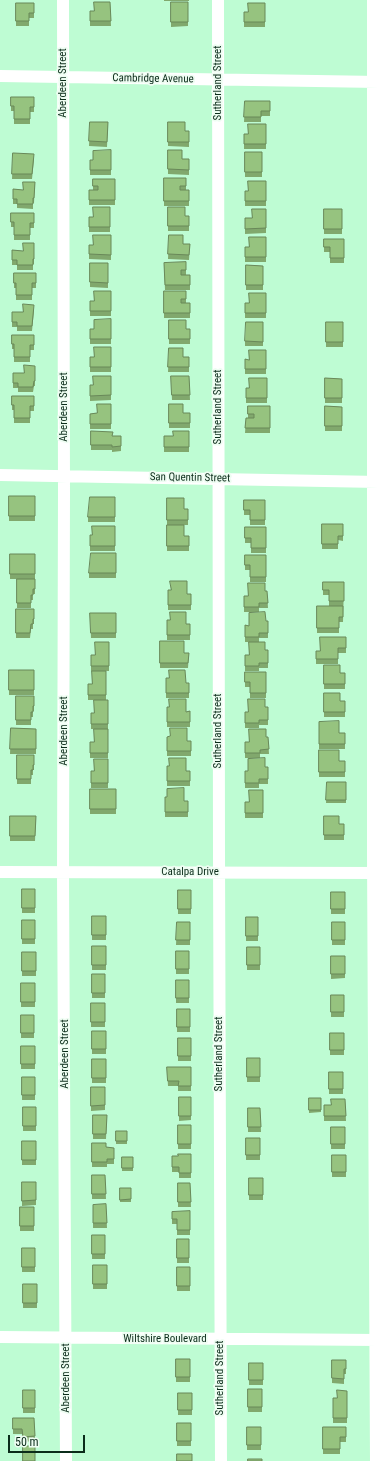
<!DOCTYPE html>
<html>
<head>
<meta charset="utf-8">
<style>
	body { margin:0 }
	#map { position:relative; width:379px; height:1461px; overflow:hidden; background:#befcd3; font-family:"Roboto Condensed",sans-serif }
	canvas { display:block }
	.scale { position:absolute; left:8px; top:1435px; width:77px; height:18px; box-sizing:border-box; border:2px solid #0b2c1a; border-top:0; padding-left:5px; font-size:12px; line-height:14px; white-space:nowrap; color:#0b2c1a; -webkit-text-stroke:3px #eefdf2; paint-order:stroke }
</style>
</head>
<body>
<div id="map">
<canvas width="379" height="1461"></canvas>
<div class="scale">50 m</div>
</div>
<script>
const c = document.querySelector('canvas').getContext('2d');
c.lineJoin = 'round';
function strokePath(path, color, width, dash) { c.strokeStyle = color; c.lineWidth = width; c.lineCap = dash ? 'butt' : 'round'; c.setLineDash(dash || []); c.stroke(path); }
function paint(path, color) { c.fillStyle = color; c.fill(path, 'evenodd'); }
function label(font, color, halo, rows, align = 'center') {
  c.font = font + ' "Roboto Condensed",sans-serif'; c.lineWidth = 3.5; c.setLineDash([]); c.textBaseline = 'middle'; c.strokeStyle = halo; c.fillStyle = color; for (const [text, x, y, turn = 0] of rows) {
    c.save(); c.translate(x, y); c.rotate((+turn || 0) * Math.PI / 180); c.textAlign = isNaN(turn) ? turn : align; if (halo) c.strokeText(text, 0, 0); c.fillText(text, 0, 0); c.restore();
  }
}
const minor = new Path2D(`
	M 63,0 L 64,492 L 63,873 L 66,1461
	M 218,0 L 219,855 L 221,1461
	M 373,0 L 373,854 L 376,1461
	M 0,76 L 379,82
	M 0,475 L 379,482
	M 0,872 L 379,873
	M 0,1337 L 379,1340`);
const wall = new Path2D(`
	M 164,0 L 189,0 L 189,1 L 164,1 Z
	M 110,2 L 111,26 L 90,26 L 90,11 L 94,11 Z
	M 171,2 L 188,2 L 188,26 L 171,27 Z
	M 16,3 L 34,3 L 34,18 L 29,18 L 29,26 L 16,26 Z
	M 265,3 L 265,27 L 244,27 L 244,12 L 248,12 Z
	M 11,97 L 34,97 L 34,112 L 30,112 L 30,124 L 14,124 L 14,111 L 11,111 Z
	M 245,101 L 270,101 L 270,116 L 261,116 L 261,122 L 244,122 Z
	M 90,122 L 108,122 L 107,147 L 89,146 Z
	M 168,122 L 185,131 L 189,131 L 189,147 L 168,146 Z
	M 266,124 L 266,149 L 244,149 L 244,134 L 248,134 Z
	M 111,150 L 111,175 L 90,175 L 90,160 L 93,160 Z
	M 168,150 L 182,159 L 189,159 L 189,175 L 168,174 Z
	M 245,152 L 262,152 L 262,177 L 245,177 Z
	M 13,153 L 34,159 L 32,179 L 12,179 Z
	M 164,178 L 186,178 L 186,190 L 189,190 L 189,206 L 164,206 Z
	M 93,179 L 115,179 L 115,205 L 89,205 L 89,190 L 93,190 Z
	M 266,181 L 266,206 L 245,206 L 245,191 L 248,191 Z
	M 35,182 L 34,203 L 33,203 L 33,209 L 17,208 L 17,204 L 13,204 L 13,189 L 23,190 Z
	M 110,207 L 110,232 L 89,232 L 89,217 L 93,217 Z
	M 168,207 L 185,216 L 189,216 L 189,231 L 168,231 Z
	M 266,209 L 266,233 L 245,234 L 245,218 L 252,218 Z
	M 324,209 L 342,209 L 342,234 L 324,234 Z
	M 11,213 L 34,213 L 34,228 L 30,228 L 30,240 L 14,240 L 14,227 L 11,227 Z
	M 111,235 L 111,260 L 89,259 L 89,245 L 93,245 Z
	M 169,235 L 183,244 L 190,244 L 189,260 L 168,259 Z
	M 266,237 L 266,262 L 245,262 L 245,247 L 249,247 Z
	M 324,239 L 344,239 L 344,263 L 330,263 L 330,252 L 324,252 Z
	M 34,243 L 34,264 L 33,264 L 33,270 L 17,270 L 17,265 L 12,265 L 12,250 L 23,251 Z
	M 186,262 L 186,275 L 190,275 L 190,290 L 165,290 L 164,263 Z
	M 90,263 L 108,263 L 108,288 L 90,287 Z
	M 246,265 L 263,266 L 263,290 L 246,290 Z
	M 14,273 L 36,273 L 36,288 L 32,288 L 32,300 L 16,300 L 16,288 L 14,288 Z
	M 111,291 L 111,316 L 90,316 L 90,301 L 94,301 Z
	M 164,291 L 186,291 L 186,303 L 190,303 L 190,318 L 164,318 Z
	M 266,293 L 266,318 L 245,318 L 245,303 L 249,303 Z
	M 34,310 L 32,331 L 17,331 L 17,327 L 12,327 L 12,312 L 23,312 Z
	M 111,319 L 111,344 L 90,344 L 90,329 L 94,329 Z
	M 169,320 L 186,329 L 190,329 L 190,344 L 169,344 Z
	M 263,322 L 263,346 L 245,346 L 245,341 Z
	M 326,322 L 343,322 L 343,347 L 326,347 Z
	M 12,335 L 34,335 L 34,350 L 30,350 L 30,362 L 14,362 L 14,349 L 12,349 Z
	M 111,347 L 111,372 L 90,372 L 90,357 L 94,357 Z
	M 169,348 L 183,357 L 189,357 L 189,372 L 168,372 Z
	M 266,350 L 266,374 L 245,374 L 245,359 L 249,360 Z
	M 35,366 L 35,386 L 34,386 L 33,392 L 18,392 L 18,388 L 13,388 L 13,373 L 24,373 Z
	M 111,376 L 111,400 L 90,401 L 90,385 L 93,385 Z
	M 171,376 L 189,376 L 190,400 L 172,400 Z
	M 267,378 L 267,403 L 246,403 L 246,388 L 249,388 Z
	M 325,378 L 342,379 L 342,403 L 325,403 Z
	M 12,396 L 34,396 L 34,411 L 30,411 L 30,423 L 14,423 L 14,410 L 12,410 Z
	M 111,404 L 111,429 L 90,429 L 90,414 L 97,413 Z
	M 169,404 L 183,413 L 190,413 L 190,428 L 169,428 Z
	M 248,406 L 270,406 L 270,433 L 245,433 L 246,418 L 248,418 Z
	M 325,406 L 342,407 L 342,431 L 325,431 Z
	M 91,431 L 112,436 L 121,436 L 121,451 L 112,452 L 112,450 L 91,450 Z
	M 189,431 L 189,452 L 164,452 L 164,436 L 173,436 Z
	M 9,496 L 35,496 L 35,521 L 9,521 Z
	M 115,497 L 115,522 L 88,522 L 88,517 Z
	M 167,498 L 184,509 L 188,509 L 188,525 L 173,525 L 184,536 L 189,536 L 189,551 L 167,551 Z
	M 244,500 L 265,500 L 265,525 L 250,525 L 250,515 L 244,515 Z
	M 322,524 L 343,524 L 343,541 L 338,540 L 338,549 L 322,549 Z
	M 115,526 L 115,551 L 90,551 L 90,535 L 92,535 Z
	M 245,527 L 266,527 L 266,553 L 251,553 L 251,543 L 245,543 Z
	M 116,553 L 116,578 L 89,578 L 89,573 Z
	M 10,554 L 35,554 L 35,579 L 10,579 Z
	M 245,555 L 266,555 L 266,582 L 250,582 L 250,570 L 245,570 Z
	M 17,579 L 35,579 L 35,594 L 33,594 L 33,600 L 31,600 L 31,608 L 17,608 Z
	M 323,582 L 344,582 L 343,622 L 339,622 L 339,633 L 317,633 L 317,606 L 329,606 L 329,595 L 323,595 Z
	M 168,590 L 187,594 L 191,594 L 191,610 L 168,610 Z
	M 265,591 L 267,591 L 268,608 L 259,608 L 259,612 L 244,612 L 244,596 L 248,596 Z
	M 16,609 L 34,609 L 34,624 L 33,624 L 33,629 L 31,629 L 30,638 L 16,638 Z
	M 90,613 L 116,613 L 116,638 L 91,638 Z
	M 167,620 L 186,624 L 190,624 L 190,640 L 167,640 Z
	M 266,621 L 268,621 L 268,638 L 259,638 L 259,642 L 245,642 L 245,625 L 249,626 Z
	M 346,637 L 346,653 L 338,653 L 338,664 L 316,664 L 316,651 L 320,651 Z
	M 160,641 L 184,653 L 189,653 L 188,668 L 160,668 Z
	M 109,642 L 109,671 L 91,671 L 91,655 L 95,655 Z
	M 265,650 L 268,650 L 268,668 L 259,668 L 259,671 L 245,671 L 245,655 L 249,655 Z
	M 324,665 L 340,673 L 345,673 L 345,689 L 324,689 Z
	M 9,670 L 34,670 L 34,695 L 9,695 Z
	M 106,671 L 106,700 L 108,700 L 108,729 L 91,729 L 91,713 L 94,713 L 94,700 L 88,700 L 88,684 L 92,684 Z
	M 245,672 L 266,672 L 266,698 L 250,698 L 250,687 L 245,687 Z
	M 166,678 L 186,683 L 189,683 L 189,698 L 166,698 Z
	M 324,693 L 340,701 L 345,701 L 345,717 L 324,717 Z
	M 16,696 L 34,696 L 34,711 L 33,711 L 33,717 L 31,717 L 31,725 L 16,725 Z
	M 167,707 L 186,712 L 190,711 L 190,727 L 167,727 Z
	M 265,707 L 268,707 L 268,725 L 259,725 L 259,728 L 245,728 L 245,712 L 248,712 Z
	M 319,722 L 339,733 L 345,733 L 345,749 L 319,749 Z
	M 11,728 L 36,729 L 36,754 L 10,754 Z
	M 108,729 L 108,758 L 90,758 L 90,742 L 94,742 Z
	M 167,737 L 187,741 L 191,741 L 191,756 L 167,756 Z
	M 266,737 L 268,737 L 269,754 L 260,754 L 260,758 L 245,758 L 245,742 L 249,742 Z
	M 319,750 L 339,761 L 345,761 L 345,777 L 319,777 Z
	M 17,755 L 34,755 L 34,770 L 33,770 L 33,775 L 31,775 L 31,784 L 17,784 Z
	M 108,759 L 108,788 L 91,788 L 91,771 L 94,771 Z
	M 167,766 L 169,766 L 186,771 L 190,771 L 190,786 L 167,786 Z
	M 265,767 L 268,767 L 268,784 L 259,784 L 259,788 L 245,788 L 245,771 L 248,771 Z
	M 327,782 L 346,782 L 346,803 L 326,803 Z
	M 90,789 L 116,789 L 116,814 L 90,814 Z
	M 263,790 L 263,818 L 245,818 L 245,802 L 249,802 Z
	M 165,797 L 184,801 L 188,801 L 188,817 L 165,817 Z
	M 10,816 L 36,816 L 35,841 L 10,841 Z
	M 324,816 L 339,824 L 344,824 L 344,840 L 324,840 Z
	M 22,889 L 35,889 L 35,913 L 22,913 Z
	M 178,890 L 191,890 L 191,914 L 178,914 Z
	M 331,892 L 345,892 L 345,914 L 331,914 Z
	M 92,916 L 106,916 L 106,940 L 92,940 Z
	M 246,917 L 258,917 L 258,941 L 246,941 Z
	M 22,920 L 35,920 L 35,944 L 22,944 Z
	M 177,922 L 190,922 L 190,945 L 176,945 Z
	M 332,922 L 345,922 L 345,945 L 332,945 Z
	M 92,946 L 106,946 L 106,970 L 92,970 Z
	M 247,947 L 260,947 L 260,970 L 247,970 Z
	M 176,951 L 189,951 L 189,974 L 176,974 Z
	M 22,952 L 36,952 L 36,976 L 22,976 Z
	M 331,956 L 345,956 L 345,978 L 331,979 Z
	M 92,974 L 105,974 L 105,998 L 92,998 Z
	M 176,980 L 189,980 L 189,1003 L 176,1003 Z
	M 21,983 L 35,983 L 35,1007 L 21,1007 Z
	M 331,995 L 344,995 L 344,1017 L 331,1017 Z
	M 91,1003 L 105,1003 L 105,1027 L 91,1027 Z
	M 177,1009 L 190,1009 L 190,1032 L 177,1032 Z
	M 21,1015 L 34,1015 L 34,1038 L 21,1038 Z
	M 92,1031 L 106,1031 L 106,1054 L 92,1054 Z
	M 330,1033 L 344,1033 L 344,1055 L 330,1055 Z
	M 178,1038 L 191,1038 L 191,1061 L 178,1061 Z
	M 21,1046 L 35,1046 L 35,1069 L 21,1069 Z
	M 247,1058 L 260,1058 L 260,1082 L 247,1082 Z
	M 92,1059 L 106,1059 L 106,1083 L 92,1083 Z
	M 167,1067 L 191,1067 L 191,1091 L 178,1091 L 178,1086 L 168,1086 Z
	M 329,1072 L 343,1072 L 343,1094 L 329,1094 Z
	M 22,1077 L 35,1077 L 35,1100 L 22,1100 Z
	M 91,1087 L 105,1087 L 105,1110 L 91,1111 Z
	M 179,1097 L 191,1097 L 191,1120 L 179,1121 Z
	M 309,1098 L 321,1098 L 321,1112 L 309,1113 Z
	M 345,1099 L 346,1121 L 324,1121 L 324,1105 L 331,1105 Z
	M 23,1107 L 36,1107 L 36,1131 L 23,1131 Z
	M 248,1108 L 260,1108 L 261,1132 L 248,1132 Z
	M 93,1115 L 107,1115 L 106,1139 L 93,1139 Z
	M 178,1125 L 191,1125 L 191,1149 L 178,1149 Z
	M 331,1127 L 345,1127 L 345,1149 L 331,1149 Z
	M 116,1131 L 127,1131 L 127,1144 L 116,1144 Z
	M 246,1138 L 260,1138 L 260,1160 L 246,1160 Z
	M 22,1141 L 36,1141 L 36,1165 L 22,1165 Z
	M 92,1143 L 106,1147 L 114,1148 L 114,1164 L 107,1164 L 107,1167 L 92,1167 Z
	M 191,1154 L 191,1178 L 179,1178 L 179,1172 L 172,1172 L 172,1156 L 178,1156 Z
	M 332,1155 L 346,1155 L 346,1177 L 332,1177 Z
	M 122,1157 L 133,1157 L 133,1171 L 122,1171 Z
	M 92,1175 L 105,1175 L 106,1199 L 92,1199 Z
	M 249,1178 L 263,1178 L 263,1200 L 249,1200 Z
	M 22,1182 L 36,1182 L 36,1205 L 22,1206 Z
	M 178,1183 L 190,1183 L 191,1207 L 178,1207 Z
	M 120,1188 L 131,1188 L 131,1202 L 120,1202 Z
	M 106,1204 L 107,1228 L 93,1228 L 93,1205 Z
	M 20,1207 L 34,1207 L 34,1231 L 20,1231 Z
	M 190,1211 L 190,1235 L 177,1235 L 177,1224 L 172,1224 L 172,1212 Z
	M 92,1235 L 105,1235 L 105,1259 L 92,1259 Z
	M 177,1239 L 189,1239 L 189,1263 L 177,1263 Z
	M 22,1248 L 35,1248 L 35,1272 L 22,1272 Z
	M 93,1265 L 107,1265 L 107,1289 L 93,1289 Z
	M 177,1267 L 190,1267 L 190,1291 L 177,1291 Z
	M 23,1284 L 37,1284 L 37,1308 L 23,1308 Z
	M 176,1359 L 190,1359 L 190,1382 L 176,1382 Z
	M 332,1360 L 346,1360 L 346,1374 L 344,1374 L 344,1384 L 332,1383 Z
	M 249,1363 L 263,1363 L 263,1385 L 249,1385 Z
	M 248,1389 L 262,1389 L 262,1412 L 248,1412 Z
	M 23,1390 L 35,1390 L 35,1413 L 23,1413 Z
	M 347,1391 L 347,1423 L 333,1423 L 333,1398 L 337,1398 Z
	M 178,1393 L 192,1393 L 192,1415 L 178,1415 Z
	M 13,1418 L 34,1418 L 35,1441 L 23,1442 L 22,1434 L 13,1434 Z
	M 177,1423 L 191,1423 L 191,1446 L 177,1446 Z
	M 247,1427 L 261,1427 L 261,1450 L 247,1450 Z
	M 323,1427 L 346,1427 L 346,1442 L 340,1442 L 340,1454 L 323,1454 Z`);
const building = new Path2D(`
	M 94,2 L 110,2 L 111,21 L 90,21 L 90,11 L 94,11 Z
	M 171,2 L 188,2 L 188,22 L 171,22 Z
	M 16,3 L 34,3 L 34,13 L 29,13 L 29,21 L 16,21 Z
	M 248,3 L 265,3 L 265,22 L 244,22 L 244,12 L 248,12 Z
	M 11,97 L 34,97 L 34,107 L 30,107 L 30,119 L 14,119 L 14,106 L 11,106 Z
	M 245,101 L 270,101 L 270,111 L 261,111 L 261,117 L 244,117 Z
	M 90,122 L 108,122 L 107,142 L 89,141 Z
	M 168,122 L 185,122 L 185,131 L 189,131 L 189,142 L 168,142 Z
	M 248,124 L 266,124 L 266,144 L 244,144 L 244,134 L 248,134 Z
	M 111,150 L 111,170 L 90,170 L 90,160 L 93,160 L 93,151 Z
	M 168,150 L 182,150 L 182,159 L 189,159 L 189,170 L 168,169 Z
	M 245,152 L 262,152 L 262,172 L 245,172 Z
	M 13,153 L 34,154 L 32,174 L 12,174 Z
	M 164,178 L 186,178 L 186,186 L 180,186 L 180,190 L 189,190 L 189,201 L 164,201 Z
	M 93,179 L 115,179 L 115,200 L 89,200 L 89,190 L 98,190 L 98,186 L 93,186 Z
	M 248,181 L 266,181 L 266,201 L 245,201 L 245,191 L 248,191 Z
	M 23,182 L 35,182 L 34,198 L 33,198 L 33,204 L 17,204 L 17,199 L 13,199 L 13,189 L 23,190 Z
	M 93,207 L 110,207 L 110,227 L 89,227 L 89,217 L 93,217 Z
	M 168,207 L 185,207 L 185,216 L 189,216 L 189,226 L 168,226 Z
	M 252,209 L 266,209 L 266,228 L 245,229 L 245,218 L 252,218 Z
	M 324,209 L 342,209 L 342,229 L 324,229 Z
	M 11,213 L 34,213 L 34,223 L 30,223 L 30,235 L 14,235 L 14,222 L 11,222 Z
	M 93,235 L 111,235 L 111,255 L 89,254 L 89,245 L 93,245 Z
	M 169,235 L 183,235 L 183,244 L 190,244 L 189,255 L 168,254 Z
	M 249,237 L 266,237 L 266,257 L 245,257 L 245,247 L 249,247 Z
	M 324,239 L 344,239 L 344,258 L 330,258 L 330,247 L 324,247 Z
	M 23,243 L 34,243 L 34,259 L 33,259 L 33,265 L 17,265 L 17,260 L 12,260 L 12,250 L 23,251 Z
	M 186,262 L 186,270 L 181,270 L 181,275 L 190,275 L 190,285 L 165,285 L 164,263 Z
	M 90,263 L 108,263 L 108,283 L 90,282 Z
	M 246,265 L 263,266 L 263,285 L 246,285 Z
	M 14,273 L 36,273 L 36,283 L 32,283 L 32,295 L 16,295 L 16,283 L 14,283 Z
	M 94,291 L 111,291 L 111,311 L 90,311 L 90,301 L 94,301 Z
	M 164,291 L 186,291 L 186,299 L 181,299 L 181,303 L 190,303 L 190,313 L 164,313 Z
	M 249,293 L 266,293 L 266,313 L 245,313 L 245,303 L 249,303 Z
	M 23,304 L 34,305 L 32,326 L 17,326 L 17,322 L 12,322 L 12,312 L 23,312 Z
	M 111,319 L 111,339 L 90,339 L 90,329 L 94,329 L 94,320 Z
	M 169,320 L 186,320 L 186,329 L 190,329 L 190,339 L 169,339 Z
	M 246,322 L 263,322 L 263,342 L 245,341 Z
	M 326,322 L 343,322 L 343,342 L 326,342 Z
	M 12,335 L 34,335 L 34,345 L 30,345 L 30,357 L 14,357 L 14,344 L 12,344 Z
	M 94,347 L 111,347 L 111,367 L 90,367 L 90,357 L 94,357 Z
	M 169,348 L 183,348 L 183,357 L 189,357 L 189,367 L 168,367 Z
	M 249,350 L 266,350 L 266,369 L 245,369 L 245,359 L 249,360 Z
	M 24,365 L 35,366 L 35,381 L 34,381 L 33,387 L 18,387 L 18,383 L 13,383 L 13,373 L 24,373 Z
	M 93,376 L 111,376 L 111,395 L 90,396 L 90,385 L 93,385 Z
	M 171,376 L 189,376 L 190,395 L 172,395 Z
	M 249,378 L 267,378 L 267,398 L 246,398 L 246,388 L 249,388 Z
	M 325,378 L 342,379 L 342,398 L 325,398 Z
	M 12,396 L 34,396 L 34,406 L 30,406 L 30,418 L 14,418 L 14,405 L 12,405 Z
	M 97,404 L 111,404 L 111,424 L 90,424 L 90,414 L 97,413 Z
	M 169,404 L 183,404 L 183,413 L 190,413 L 190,423 L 169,423 Z
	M 248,406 L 270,406 L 270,428 L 245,428 L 246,418 L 254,418 L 254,414 L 248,414 Z
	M 325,406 L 342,407 L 342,426 L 325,426 Z
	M 91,431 L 113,432 L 112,436 L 121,436 L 121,446 L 112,447 L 112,445 L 91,445 Z
	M 173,431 L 189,431 L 189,447 L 164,447 L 164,436 L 173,436 Z
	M 9,496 L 35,496 L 35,516 L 9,516 Z
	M 90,497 L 115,497 L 115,517 L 88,517 Z
	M 167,498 L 184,498 L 184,509 L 188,509 L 188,520 L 167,520 Z
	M 244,500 L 265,500 L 265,520 L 250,520 L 250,510 L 244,510 Z
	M 322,524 L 343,524 L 343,536 L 338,536 L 338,544 L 322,544 Z
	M 167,525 L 184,525 L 184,536 L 189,536 L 189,546 L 167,546 Z
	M 92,526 L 115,526 L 115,546 L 90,546 L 90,535 L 92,535 Z
	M 245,527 L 266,527 L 266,548 L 251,548 L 251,538 L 245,538 Z
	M 91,553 L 116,553 L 116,573 L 89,573 Z
	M 10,554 L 35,554 L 35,574 L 10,574 Z
	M 245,555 L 266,555 L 266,577 L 250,577 L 250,565 L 245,565 Z
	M 17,579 L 35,579 L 35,589 L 33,589 L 33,595 L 31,595 L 31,603 L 17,603 Z
	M 170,581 L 187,581 L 187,594 L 191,594 L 191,605 L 168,605 L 168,590 L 171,590 Z
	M 323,582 L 344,582 L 344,601 L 329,601 L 329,590 L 323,590 Z
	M 248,583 L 265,583 L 265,591 L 267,591 L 268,603 L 259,603 L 259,607 L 244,607 L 244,596 L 248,596 Z
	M 317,606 L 343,606 L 343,617 L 339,617 L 339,628 L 317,628 Z
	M 16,609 L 34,609 L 34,619 L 33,619 L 33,624 L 31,624 L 30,633 L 16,633 Z
	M 170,612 L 186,612 L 186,624 L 190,624 L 190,635 L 167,635 L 167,620 L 170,620 Z
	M 265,612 L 266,621 L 268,621 L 268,633 L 259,633 L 259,637 L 245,637 L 245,625 L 249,626 L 249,613 Z
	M 90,613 L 116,613 L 116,633 L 91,633 Z
	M 320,637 L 346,637 L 346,648 L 338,648 L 338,659 L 316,659 L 316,651 L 320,651 Z
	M 160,641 L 184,641 L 184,653 L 189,653 L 188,663 L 160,663 Z
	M 95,642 L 109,642 L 109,666 L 91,666 L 91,655 L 95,655 Z
	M 249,642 L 265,642 L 265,650 L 268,650 L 268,663 L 259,663 L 259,666 L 245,666 L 245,655 L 249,655 Z
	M 324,665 L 340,665 L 340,673 L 345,673 L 345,684 L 324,684 Z
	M 9,670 L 34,670 L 34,690 L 9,690 Z
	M 169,670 L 185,670 L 186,683 L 189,683 L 189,693 L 166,693 L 166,678 L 169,678 Z
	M 92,671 L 106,671 L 106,695 L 88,695 L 88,684 L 92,684 Z
	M 245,672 L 266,672 L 266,693 L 250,693 L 250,682 L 245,682 Z
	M 324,693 L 340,693 L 340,701 L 345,701 L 345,712 L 324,712 Z
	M 16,696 L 34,696 L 34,706 L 33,706 L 33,712 L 31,712 L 31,720 L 16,720 Z
	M 169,699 L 186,699 L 186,712 L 190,711 L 190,722 L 167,722 L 167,707 L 169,707 Z
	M 248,699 L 265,699 L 265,707 L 268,707 L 268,720 L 259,720 L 259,723 L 245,723 L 245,712 L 248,712 Z
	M 94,700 L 108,700 L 108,724 L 91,724 L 91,713 L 94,713 Z
	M 339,721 L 339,733 L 345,733 L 345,744 L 319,744 L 319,722 Z
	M 11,728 L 36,729 L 36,749 L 10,749 Z
	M 170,728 L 187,728 L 187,741 L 191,741 L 191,751 L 167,751 L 167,737 L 170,736 Z
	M 94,729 L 108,729 L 108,753 L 90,753 L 90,742 L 94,742 Z
	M 249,729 L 266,729 L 266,737 L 268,737 L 269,749 L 260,750 L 260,753 L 245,753 L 245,742 L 249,742 Z
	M 319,750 L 339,750 L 339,761 L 345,761 L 345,772 L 319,772 Z
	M 17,755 L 34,755 L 34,765 L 33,765 L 33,770 L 31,770 L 31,779 L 17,779 Z
	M 169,758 L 186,758 L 186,771 L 190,771 L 190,781 L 167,781 L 167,766 L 169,766 Z
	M 265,758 L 265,767 L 268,767 L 268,779 L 259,779 L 259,783 L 245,783 L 245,771 L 248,771 L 248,759 Z
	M 94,759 L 108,759 L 108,783 L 91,783 L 91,771 L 94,771 Z
	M 327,782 L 346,782 L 346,800 L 326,800 Z
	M 184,788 L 184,801 L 188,801 L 188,812 L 165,812 L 165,797 L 167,797 L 167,789 Z
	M 90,789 L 116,789 L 116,809 L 90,809 Z
	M 249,790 L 263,790 L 263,813 L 245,813 L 245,802 L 249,802 Z
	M 10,816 L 36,816 L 35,836 L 10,836 Z
	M 324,816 L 339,816 L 339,824 L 344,824 L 344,835 L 324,835 Z
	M 22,889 L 35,889 L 35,908 L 22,908 Z
	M 178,890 L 191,890 L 191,909 L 178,909 Z
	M 331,892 L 345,892 L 345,909 L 331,909 Z
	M 92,916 L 106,916 L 106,935 L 92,935 Z
	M 246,917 L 258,917 L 258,936 L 246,936 Z
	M 22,920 L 35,920 L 35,939 L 22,939 Z
	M 177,922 L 190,922 L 190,940 L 176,940 Z
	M 332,922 L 345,922 L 345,940 L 332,940 Z
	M 92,946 L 106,946 L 106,965 L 92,965 Z
	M 247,947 L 260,947 L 260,965 L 247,965 Z
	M 176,951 L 189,951 L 189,969 L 176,969 Z
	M 22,952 L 36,952 L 36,971 L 22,971 Z
	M 331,956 L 345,956 L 345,974 L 331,974 Z
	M 92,974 L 105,974 L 105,993 L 92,993 Z
	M 176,980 L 189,980 L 189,998 L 176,998 Z
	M 21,983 L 35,983 L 35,1002 L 21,1002 Z
	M 331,995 L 344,995 L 344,1012 L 331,1012 Z
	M 91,1003 L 105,1003 L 105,1022 L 91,1022 Z
	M 177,1009 L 190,1009 L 190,1027 L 177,1027 Z
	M 21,1015 L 34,1015 L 34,1033 L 21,1033 Z
	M 92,1031 L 106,1031 L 106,1049 L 92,1049 Z
	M 330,1033 L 344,1033 L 344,1050 L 330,1050 Z
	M 178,1038 L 191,1038 L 191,1056 L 178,1056 Z
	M 21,1046 L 35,1046 L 35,1064 L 21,1064 Z
	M 247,1058 L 260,1058 L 260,1077 L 247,1077 Z
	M 92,1059 L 106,1059 L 106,1078 L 92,1078 Z
	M 167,1067 L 191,1067 L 191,1086 L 178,1086 L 179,1081 L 168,1081 Z
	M 329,1072 L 343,1072 L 343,1089 L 329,1089 Z
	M 22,1077 L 35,1077 L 35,1095 L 22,1095 Z
	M 91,1087 L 105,1087 L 105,1105 L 91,1106 Z
	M 179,1097 L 191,1097 L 191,1116 L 179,1116 Z
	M 309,1098 L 321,1098 L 321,1110 L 309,1110 Z
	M 331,1099 L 345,1099 L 346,1116 L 324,1116 L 324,1105 L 331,1105 Z
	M 23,1107 L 36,1107 L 36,1126 L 23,1126 Z
	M 248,1108 L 260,1108 L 261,1127 L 248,1127 Z
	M 93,1115 L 107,1115 L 106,1134 L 93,1134 Z
	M 178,1125 L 191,1125 L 191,1144 L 178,1144 Z
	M 331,1127 L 345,1127 L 345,1144 L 331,1144 Z
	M 116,1131 L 127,1131 L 127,1141 L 116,1141 Z
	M 246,1138 L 260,1138 L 260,1155 L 246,1155 Z
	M 22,1141 L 36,1141 L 36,1160 L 22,1160 Z
	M 92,1143 L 106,1143 L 106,1147 L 114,1148 L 114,1159 L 107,1159 L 107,1162 L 92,1162 Z
	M 178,1154 L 191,1154 L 191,1173 L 179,1173 L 179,1167 L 172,1167 L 172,1156 L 178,1156 Z
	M 332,1155 L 346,1155 L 346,1172 L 332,1172 Z
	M 122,1157 L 133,1157 L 133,1168 L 122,1168 Z
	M 92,1175 L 105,1175 L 106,1194 L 92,1194 Z
	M 249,1178 L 263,1178 L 263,1195 L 249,1195 Z
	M 22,1182 L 36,1182 L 36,1200 L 22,1201 Z
	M 178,1183 L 190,1183 L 191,1202 L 178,1202 Z
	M 120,1188 L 131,1188 L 131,1199 L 120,1200 Z
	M 106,1204 L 107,1223 L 93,1223 L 93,1205 Z
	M 20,1207 L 34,1207 L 34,1226 L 20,1226 Z
	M 190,1211 L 190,1230 L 177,1230 L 177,1219 L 172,1219 L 172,1212 Z
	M 92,1235 L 105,1235 L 105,1254 L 92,1254 Z
	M 177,1239 L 189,1239 L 189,1258 L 177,1258 Z
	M 22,1248 L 35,1248 L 35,1267 L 22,1267 Z
	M 93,1265 L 107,1265 L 107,1284 L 93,1284 Z
	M 177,1267 L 190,1267 L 190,1286 L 177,1286 Z
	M 23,1284 L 37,1284 L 37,1303 L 23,1303 Z
	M 176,1359 L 190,1359 L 190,1377 L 176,1377 Z
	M 332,1360 L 346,1360 L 346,1369 L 344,1369 L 344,1379 L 332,1378 Z
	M 249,1363 L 263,1363 L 263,1380 L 249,1380 Z
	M 248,1389 L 262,1389 L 262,1407 L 248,1407 Z
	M 23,1390 L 35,1390 L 35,1408 L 23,1408 Z
	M 337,1390 L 347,1391 L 347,1418 L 333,1418 L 333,1398 L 337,1398 Z
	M 178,1393 L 192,1393 L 192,1410 L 178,1410 Z
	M 13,1418 L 34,1418 L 35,1436 L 23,1437 L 22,1429 L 13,1429 Z
	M 177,1423 L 191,1423 L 191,1441 L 177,1441 Z
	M 247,1427 L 261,1427 L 261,1445 L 247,1445 Z
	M 323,1427 L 346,1427 L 346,1437 L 340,1437 L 340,1449 L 323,1449 Z
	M 23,1446 L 35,1446 L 35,1461 L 23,1461 Z
	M 177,1454 L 192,1454 L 192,1461 L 177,1461 Z
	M 248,1459 L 262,1459 L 262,1461 L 248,1461 Z`);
const streetNames = [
	["Cambridge Avenue",153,79,1],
	["Aberdeen Street",63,83,-90],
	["Sutherland Street",218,83,-90],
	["Aberdeen Street",64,407,-90],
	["Sutherland Street",218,407,-90],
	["San Quentin Street",190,478,1],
	["Aberdeen Street",64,731,-90],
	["Sutherland Street",218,731,-90],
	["Catalpa Drive",190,872],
	["Aberdeen Street",65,1054,-90],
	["Sutherland Street",219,1054,-90],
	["Wiltshire Boulevard",165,1339],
	["Aberdeen Street",66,1378,-90],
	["Sutherland Street",220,1378,-90]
];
strokePath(minor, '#fff', 12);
paint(wall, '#81a86d');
paint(building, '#96c37f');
strokePath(building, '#698859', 1);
label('11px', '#0b2c1a', '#eefdf2', streetNames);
</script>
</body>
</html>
